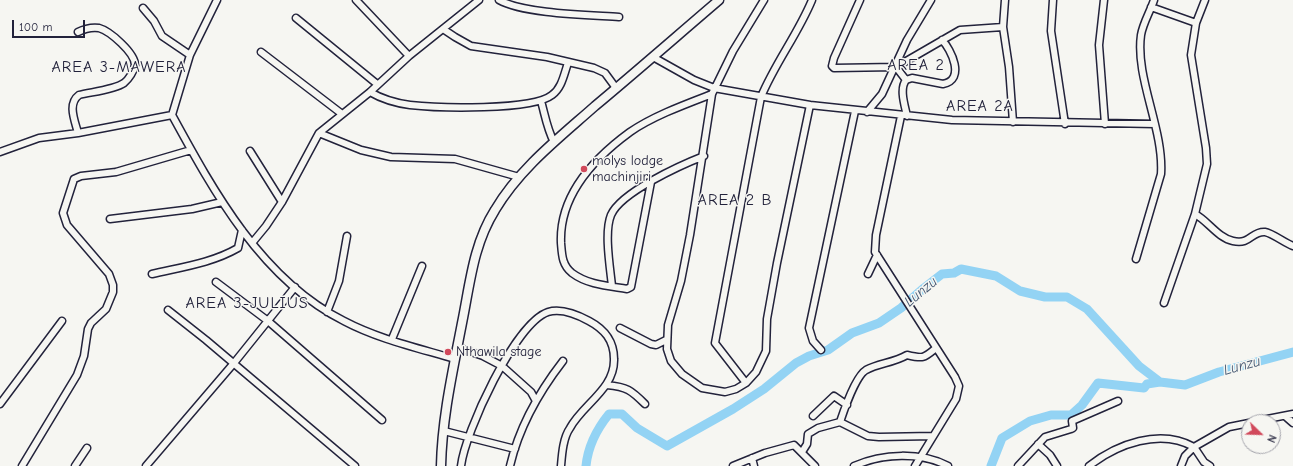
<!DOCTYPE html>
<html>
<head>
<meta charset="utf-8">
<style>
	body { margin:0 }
	#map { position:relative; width:1293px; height:466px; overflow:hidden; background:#f6f6f2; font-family:"Comic Neue",sans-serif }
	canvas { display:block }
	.north { position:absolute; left:1241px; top:414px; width:40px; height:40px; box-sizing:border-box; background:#f6f6f2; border:1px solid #a1a1a9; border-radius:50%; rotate:113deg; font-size:11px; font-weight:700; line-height:16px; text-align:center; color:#22223b }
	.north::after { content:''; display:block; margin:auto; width:14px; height:18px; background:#d1495b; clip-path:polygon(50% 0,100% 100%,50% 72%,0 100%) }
	.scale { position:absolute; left:12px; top:20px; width:73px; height:18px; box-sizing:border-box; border:2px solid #22223b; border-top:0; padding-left:5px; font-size:12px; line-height:14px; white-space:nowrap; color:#22223b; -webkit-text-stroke:3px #f6f6f2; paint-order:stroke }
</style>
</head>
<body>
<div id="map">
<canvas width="1293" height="466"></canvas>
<div class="north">N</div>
<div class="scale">100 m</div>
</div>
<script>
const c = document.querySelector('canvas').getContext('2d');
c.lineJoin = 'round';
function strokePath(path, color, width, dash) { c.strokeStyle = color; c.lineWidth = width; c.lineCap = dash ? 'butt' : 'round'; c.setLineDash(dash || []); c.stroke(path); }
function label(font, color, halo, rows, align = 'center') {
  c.font = font + ' "Comic Neue",sans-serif'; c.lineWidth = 3; c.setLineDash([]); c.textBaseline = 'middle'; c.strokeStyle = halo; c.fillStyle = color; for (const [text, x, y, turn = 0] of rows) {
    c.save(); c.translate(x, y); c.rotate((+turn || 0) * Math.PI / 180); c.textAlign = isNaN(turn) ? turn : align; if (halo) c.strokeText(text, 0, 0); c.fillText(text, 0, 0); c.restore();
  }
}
const river = new Path2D(`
	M 586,466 C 588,446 596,430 609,414 L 622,414 L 637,428 L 667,446 L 733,409 L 764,389 L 796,363 L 809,356 L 828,350 L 852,333 L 879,323 L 901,308 L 924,288 L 942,274 L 954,273 L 961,269 L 996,276 L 1020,291 L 1045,297 L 1067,297 L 1087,309 L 1139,366 L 1160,382 L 1185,385 L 1219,372 L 1293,352
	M 991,466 L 1002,438 L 1030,421 L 1051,415 L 1071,415 L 1082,405 L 1098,383 L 1144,388 L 1147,384 L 1160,382`);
const minor = new Path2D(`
	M 217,0 L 190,55 L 172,115 C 214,192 262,280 344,321 C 378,339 418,348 455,359
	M 356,0 L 409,56
	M 499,0 C 524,14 589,15 619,17
	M 764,0 L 733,51 L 712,94 L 690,235 L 681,281 L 668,325 L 667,349 L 671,361 L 682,374 L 702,388 L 725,392 L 736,389 L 746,383 L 756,372 L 766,351 L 767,319 L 777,263 L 810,105
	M 860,0 L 834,58 L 832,66 L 834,68 L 896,67 L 960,30 L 1003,27
	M 1005,0 L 1003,27 L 1009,67 L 1013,122
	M 1053,0 L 1051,31 L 1065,124
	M 1104,0 L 1099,45 L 1105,124
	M 1151,7 L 1196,23
	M 143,8 L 154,21 L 162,36 L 190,55
	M 296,18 L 377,84
	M 443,29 L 455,37 L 471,46 L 547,57 L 594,68 L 605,73 L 616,88
	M 78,32 C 84,29 91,27 99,28 C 110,31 135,53 135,65 C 134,71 129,79 124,83 C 114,90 90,92 79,95 C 67,104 75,121 78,133
	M 261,52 L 342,114
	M 653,57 L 694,80 L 714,88 L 810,105 L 952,120 L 1155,124
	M 896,67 L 906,80
	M 370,92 C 382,99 395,103 410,105 C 437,108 532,111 552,95 C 562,88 564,74 568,63
	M 541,101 C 545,115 547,129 554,142
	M 867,112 L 882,94 L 907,40 L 931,0
	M 901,116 L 876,235 L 875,252 L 955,377 L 959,386 L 956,399 L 915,466
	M 907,116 C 905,106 899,89 906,80 L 912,78 L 943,84 C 966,80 951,49 942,40
	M 319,133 L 361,150 L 391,157 L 455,159 L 519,177
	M 250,151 L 282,202
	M 0,152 L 39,138 L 78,133 L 172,115
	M 651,182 L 631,287 L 627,289 C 609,286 588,285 572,273 C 562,265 562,255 561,243 C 559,195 593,159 630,132 C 653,116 686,104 712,94
	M 1195,214 C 1208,221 1218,238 1233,241 C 1251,245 1251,231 1265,232 C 1272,233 1285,243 1293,246
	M 110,219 L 192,209 L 222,202
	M 252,243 L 266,226 L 282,202 L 319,133 L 370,92 L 409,56 L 479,0
	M 1136,259 L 1161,174 C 1164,129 1135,78 1141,35 C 1143,23 1150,12 1154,0
	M 152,274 C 182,267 212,263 238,248 L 242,230
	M 868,274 L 877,255
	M 216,282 L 268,321 L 382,420
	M 612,286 C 610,267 604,232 611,215 C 621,192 681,165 704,156
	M 1164,303 L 1195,214 L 1207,164 L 1206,148 L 1191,55 L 1196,23 L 1205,0
	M 168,310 L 206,340 L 355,466
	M 327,312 L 339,281 L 347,236
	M 620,328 L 651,344 L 656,345 L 666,340
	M 392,339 L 422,266
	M 457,347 L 483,356 L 502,366 L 531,392 L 536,401
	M 821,350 L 813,341 L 809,328 L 855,111
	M 746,383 L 715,343 L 761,97 C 775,63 798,34 812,0
	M 607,385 C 627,387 631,390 645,404
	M 0,404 L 62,321
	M 813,416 L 834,396 L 847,405
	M 1285,416 L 1293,423
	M 840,422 C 844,410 856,376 866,370 C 879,363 893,363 907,355 C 924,359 924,358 936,348
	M 1252,422 L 1293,414
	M 444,431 L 515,449
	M 1038,444 L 1050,455 L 1057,466
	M 802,452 L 807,444 L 808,434 L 818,428 L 840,422 L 868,436 L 879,437 L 933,436
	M 752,458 L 754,466
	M 22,466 L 77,375 L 84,356 L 88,329 L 91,323 L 106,309 L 113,292 L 113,285 L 109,274 L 67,225 L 63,213 L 74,179 L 81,176 L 116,172 L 191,150
	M 75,466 L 87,448
	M 146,466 L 234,363 L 295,287
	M 461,466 C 465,432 515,323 548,312 C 561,308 578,315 589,321 C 604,329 614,340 614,359 C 615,389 583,404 570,428 C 563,438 562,454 561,466
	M 510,466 C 519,427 539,392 563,361
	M 733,466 L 765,453 L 794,445 L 815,466
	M 854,466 C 883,453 921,452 948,466
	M 1018,466 L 1045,437 L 1071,429 L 1073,428 L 1072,421 L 1118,401
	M 1089,466 C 1117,444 1160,428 1194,447 L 1229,427 L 1249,423
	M 1181,466 L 1185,456 L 1194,447 L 1204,462 L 1210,466`);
const major = new Path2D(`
	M 441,466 C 442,418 453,370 462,323 C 470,284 473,245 495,210 C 520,168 559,138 595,106 C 637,71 678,35 719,0`);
const markers = [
	[584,169,4,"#d1495b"],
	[448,352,4,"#d1495b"]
];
const poiNames = [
	["molys lodge",592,161],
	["machinjiri",592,177],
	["Nthawila stage",456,352]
];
const waterNames = [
	["Lunzu",921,292,-40],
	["Lunzu",1242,366,-15]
];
const quarterNames = [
	["AREA 2",916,65],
	["AREA 3-MAWERA",119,67],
	["AREA 2A",980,106],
	["AREA 2 B",735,200],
	["AREA 3-JULIUS",247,303]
];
strokePath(river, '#93d3f4', 9);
strokePath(minor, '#22223b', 9);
strokePath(major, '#22223b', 11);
strokePath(minor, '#f6f6f2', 6);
strokePath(major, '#f6f6f2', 8);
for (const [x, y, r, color] of markers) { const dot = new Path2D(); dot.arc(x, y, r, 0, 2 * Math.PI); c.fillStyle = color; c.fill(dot); strokePath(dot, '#f6f6f2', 1.5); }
label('14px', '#22223b', '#f6f6f2', poiNames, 'left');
label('italic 15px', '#445772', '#f6f6f2', waterNames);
c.letterSpacing = '1px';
label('16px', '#22223b', '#f6f6f2', quarterNames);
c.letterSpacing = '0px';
</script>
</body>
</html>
